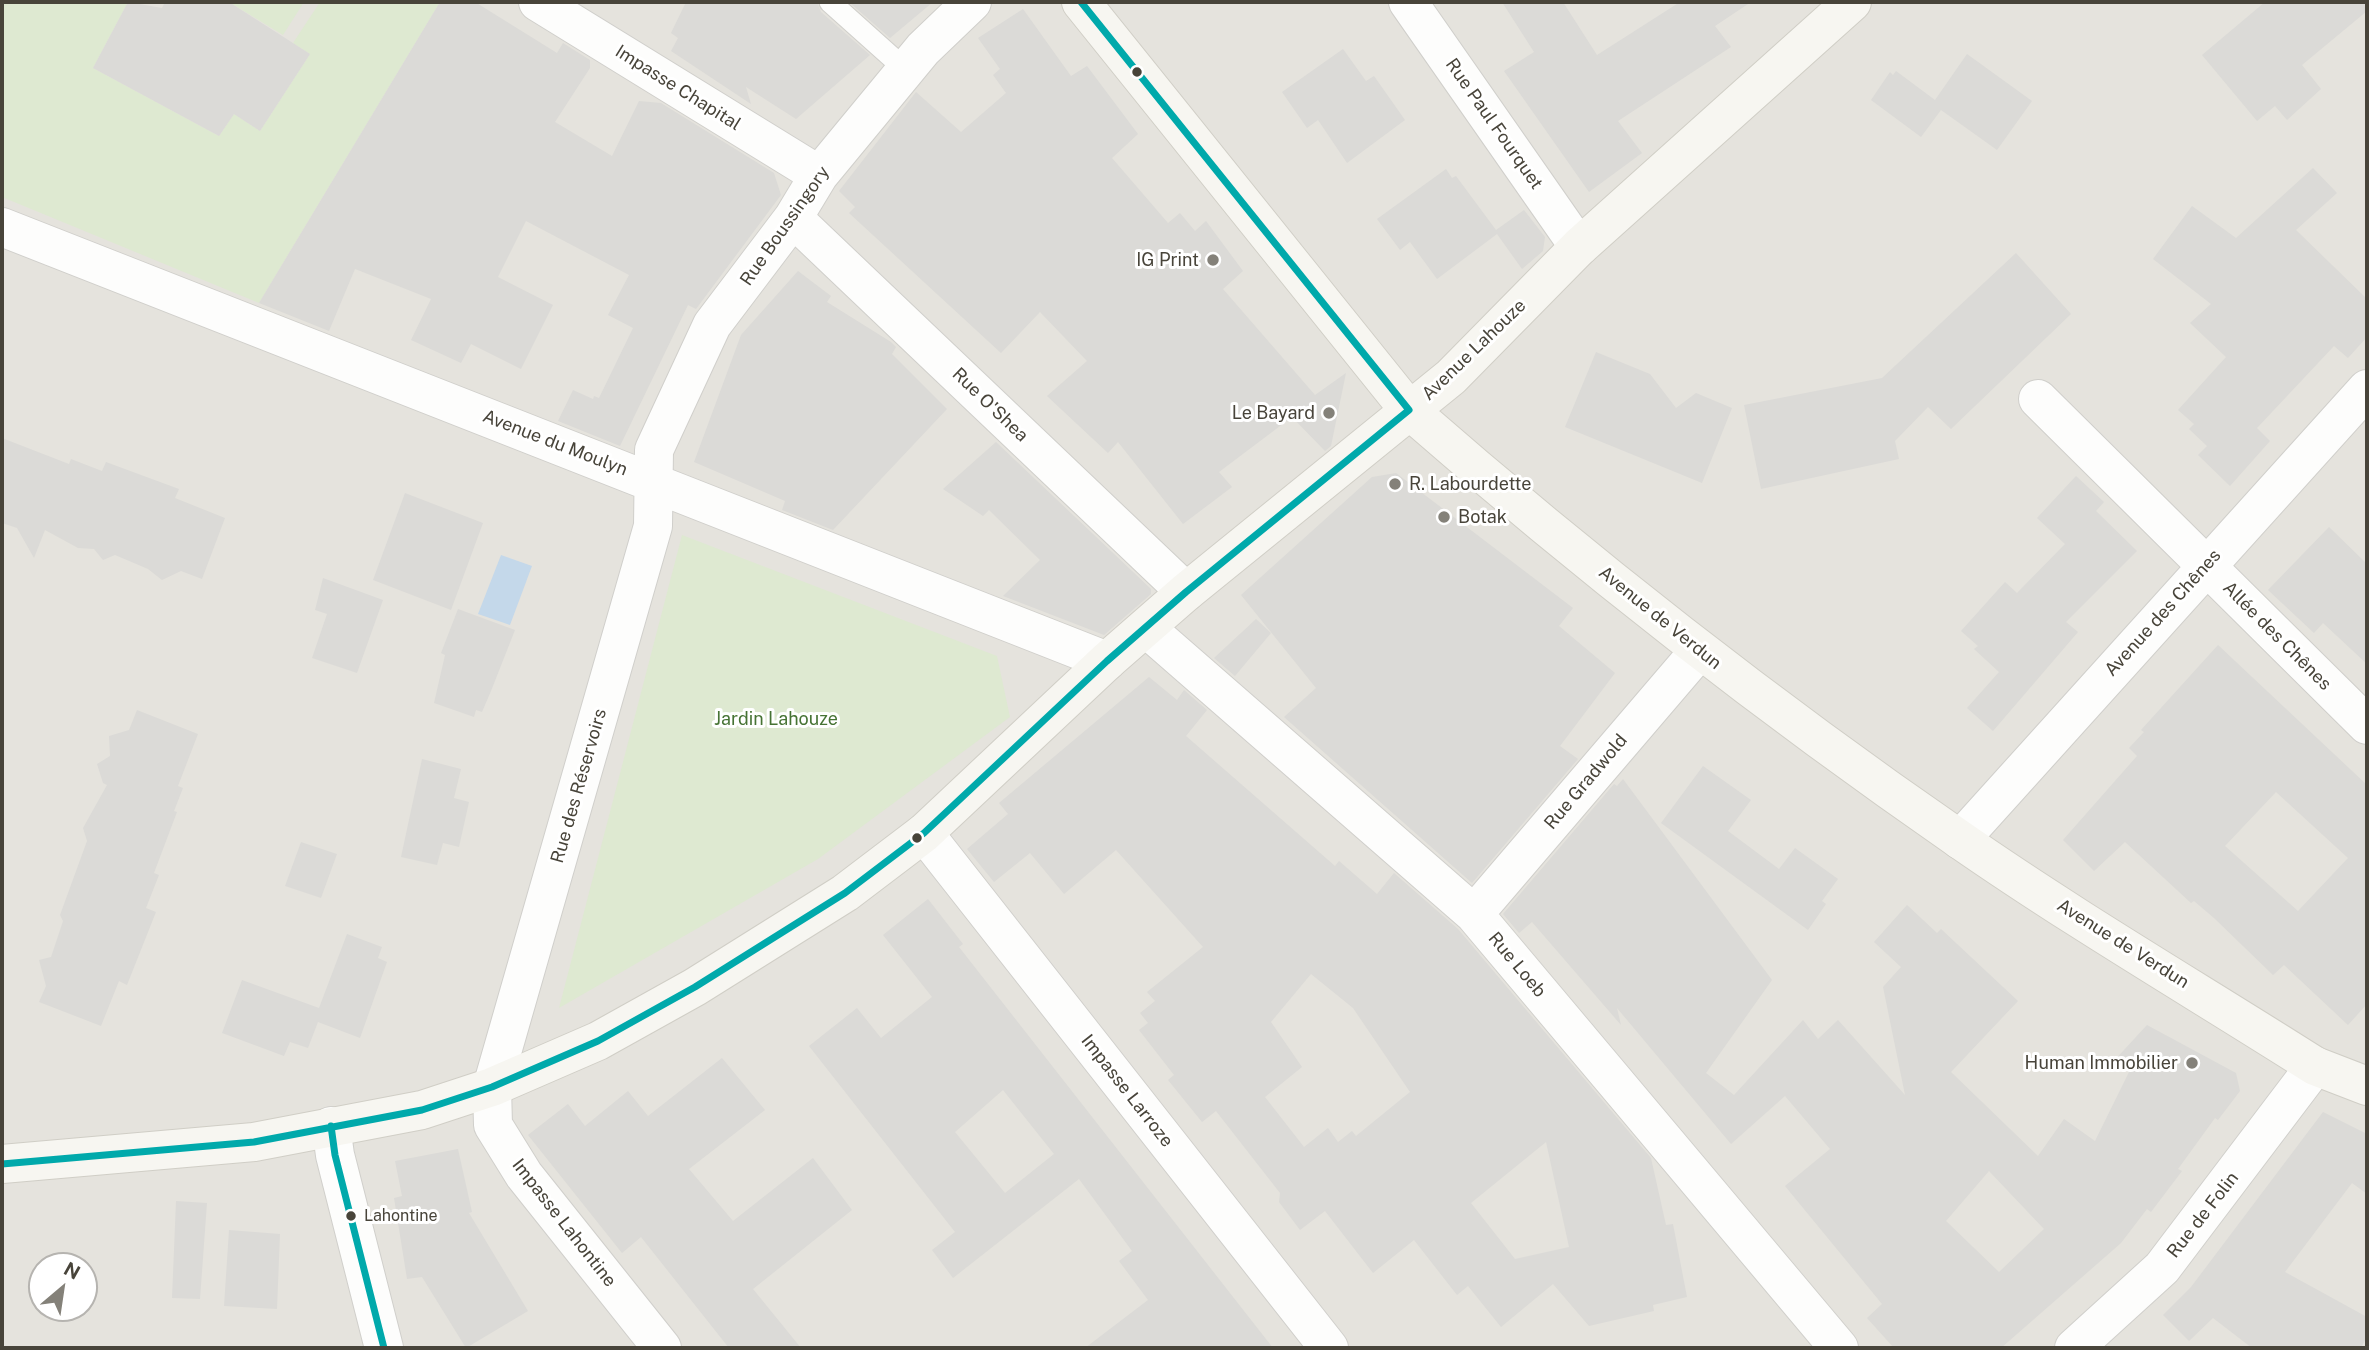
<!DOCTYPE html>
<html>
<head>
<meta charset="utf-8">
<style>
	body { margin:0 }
	#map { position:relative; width:2369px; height:1350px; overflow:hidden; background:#f2f1ee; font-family:"Public Sans",sans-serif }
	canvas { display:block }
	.frame { position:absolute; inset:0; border:4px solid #48443a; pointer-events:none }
	.north { position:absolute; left:28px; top:1252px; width:70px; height:70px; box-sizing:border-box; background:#fff; border:2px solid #b6b4b0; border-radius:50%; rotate:29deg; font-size:19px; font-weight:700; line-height:28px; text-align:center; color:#48443a }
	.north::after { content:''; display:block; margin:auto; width:24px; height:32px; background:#848179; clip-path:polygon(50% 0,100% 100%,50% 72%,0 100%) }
</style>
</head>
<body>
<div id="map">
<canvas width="2369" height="1350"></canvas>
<div class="frame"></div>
<div class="north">N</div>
</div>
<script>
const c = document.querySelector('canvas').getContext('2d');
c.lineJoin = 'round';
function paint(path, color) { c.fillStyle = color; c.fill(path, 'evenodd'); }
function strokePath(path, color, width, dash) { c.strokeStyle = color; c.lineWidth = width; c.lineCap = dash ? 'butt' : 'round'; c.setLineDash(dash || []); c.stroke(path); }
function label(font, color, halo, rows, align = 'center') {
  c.font = font + ' "Public Sans",sans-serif'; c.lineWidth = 6; c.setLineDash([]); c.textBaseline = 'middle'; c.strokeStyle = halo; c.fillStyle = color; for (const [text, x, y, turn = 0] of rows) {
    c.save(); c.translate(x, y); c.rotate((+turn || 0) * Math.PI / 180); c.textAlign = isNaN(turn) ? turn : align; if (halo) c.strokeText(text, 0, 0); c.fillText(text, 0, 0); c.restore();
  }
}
const residential = new Path2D(`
	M 2,2 L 2367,2 L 2367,1348 L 2,1348 ZM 42,1266 L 84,1266 L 84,1308 L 42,1308 Z`);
const green = new Path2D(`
	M 2,2 L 128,2 L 93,68 L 219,136 L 234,114 L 260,131 L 310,54 L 293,43 L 320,2 L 440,2 L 259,303 L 2,197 Z
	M 229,2 L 304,2 L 283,35 Z
	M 682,535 L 997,656 L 1010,717 L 818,859 L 559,1008 Z`);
const water = new Path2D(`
	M 501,555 L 532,566 L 510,625 L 478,614 Z`);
const building = new Path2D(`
	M 128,2 L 162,8 L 165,2 L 229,2 L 310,54 L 260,131 L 234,114 L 219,136 L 93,68 Z
	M 440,2 L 475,2 L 557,53 L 563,43 L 590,60 L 590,68 L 555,122 L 612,156 L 639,101 L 661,103 L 774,173 L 781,195 L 696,309 L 688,305 L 620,446 L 558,421 L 573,390 L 593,399 L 594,396 L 599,398 L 633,328 L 608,315 L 629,275 L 526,221 L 498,277 L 553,305 L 521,369 L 471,344 L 461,363 L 411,340 L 431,299 L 355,269 L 329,331 L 259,303 Z
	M 686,2 L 817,2 L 821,12 L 870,55 L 796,119 L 746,87 L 751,104 L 671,51 L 678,38 L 671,33 Z
	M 849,2 L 933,2 L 890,38 Z
	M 1502,2 L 1563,2 L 1597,55 L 1680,2 L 1751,2 L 1715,26 L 1731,47 L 1618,121 L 1642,153 L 1589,192 L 1504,71 L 1534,52 Z
	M 2265,2 L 2367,2 L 2367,11 L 2302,65 L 2321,89 L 2287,120 L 2275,106 L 2257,121 L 2202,55 Z
	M 1023,9 L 1071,76 L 1087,66 L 1138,134 L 1112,158 L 1168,223 L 1180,213 L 1195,231 L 1206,221 L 1243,271 L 1223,289 L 1315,395 L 1346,373 L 1331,446 L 1325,451 L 1292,417 L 1219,472 L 1232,487 L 1183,524 L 1118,442 L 1108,453 L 1047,396 L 1087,361 L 1040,312 L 1001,353 L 849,213 L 855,207 L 839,191 L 916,92 L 961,132 L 1006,93 L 993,75 L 1000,69 L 978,38 Z
	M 1343,49 L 1366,81 L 1374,76 L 1405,120 L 1347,163 L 1318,120 L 1307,128 L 1282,92 Z
	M 1967,54 L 2032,101 L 1997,150 L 1941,110 L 1921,137 L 1871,100 L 1890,72 L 1893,75 L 1896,71 L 1935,100 Z
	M 2313,168 L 2337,193 L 2296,230 L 2367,299 L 2367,337 L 2348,358 L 2334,346 L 2257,428 L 2270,441 L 2230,486 L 2198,455 L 2207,446 L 2189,429 L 2194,424 L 2178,410 L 2226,357 L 2190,323 L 2211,304 L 2153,259 L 2192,206 L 2236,238 Z
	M 1446,169 L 1452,178 L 1456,176 L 1496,230 L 1524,210 L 1545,237 L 1543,251 L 1522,269 L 1497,234 L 1437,279 L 1410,242 L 1400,250 L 1377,219 Z
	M 2016,253 L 2071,314 L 1951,429 L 1928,407 L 1895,441 L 1899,459 L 1761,489 L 1744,405 L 1882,378 Z
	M 798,271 L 831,296 L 827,302 L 891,342 L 896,347 L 892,354 L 947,409 L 833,530 L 782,510 L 785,501 L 694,462 L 741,335 Z
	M 1596,352 L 1650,374 L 1676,408 L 1696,393 L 1732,408 L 1702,483 L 1565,427 Z
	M 2,438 L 69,464 L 71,459 L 102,471 L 106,462 L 179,489 L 175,498 L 225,518 L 202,579 L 181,571 L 162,580 L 148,569 L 115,555 L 103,560 L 94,549 L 78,548 L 45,530 L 34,558 L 17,528 L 2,523 Z
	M 996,442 L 1151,589 L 1151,594 L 1104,635 L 1003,596 L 1040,560 L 989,510 L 983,516 L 943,489 Z
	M 1396,473 L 1573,608 L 1559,626 L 1615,673 L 1560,746 L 1578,759 L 1472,883 L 1284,717 L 1316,688 L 1241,595 L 1372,477 Z
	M 2076,476 L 2104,502 L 2096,511 L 2137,551 L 2066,622 L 2078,632 L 1993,731 L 1967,708 L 1999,672 L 1974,649 L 1978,646 L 1961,631 L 2005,582 L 2017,593 L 2065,544 L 2037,518 Z
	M 405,493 L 483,523 L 451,610 L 373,580 Z
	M 2329,527 L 2367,564 L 2367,664 L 2323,623 L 2314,633 L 2268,590 Z
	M 323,578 L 383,600 L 357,673 L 312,658 L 327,614 L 315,610 Z
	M 458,609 L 515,630 L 491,691 L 482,712 L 476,710 L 474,717 L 434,703 L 445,655 L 441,653 Z
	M 1256,619 L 1271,633 L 1235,676 L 1214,658 Z
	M 2218,645 L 2367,785 L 2367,1004 L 2348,1025 L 2284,965 L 2273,975 L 2214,918 L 2194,901 L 2191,903 L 2125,842 L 2094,871 L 2063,840 L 2137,756 L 2129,748 L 2144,732 L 2141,730 ZM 2276,792 L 2348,858 L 2298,911 L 2225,846 Z
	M 1149,677 L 1177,700 L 1184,690 L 1207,710 L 1186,736 L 1335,866 L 1339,861 L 1377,894 L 1394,873 L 1458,929 L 1651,1158 L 1666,1225 L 1673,1224 L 1687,1297 L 1653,1305 L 1654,1311 L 1589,1326 L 1553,1284 L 1501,1327 L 1468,1286 L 1457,1295 L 1414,1240 L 1373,1273 L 1325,1211 L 1300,1230 L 1279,1202 L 1280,1193 L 1216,1111 L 1202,1122 L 1168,1080 L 1174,1075 L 1139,1030 L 1148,1023 L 1140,1013 L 1155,1001 L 1147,992 L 1203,947 L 1116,850 L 1064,894 L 1030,853 L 994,882 L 967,849 L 1008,814 L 999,803 ZM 1311,974 L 1353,1008 L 1410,1092 L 1356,1136 L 1352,1131 L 1338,1142 L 1328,1128 L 1304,1147 L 1265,1097 L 1302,1067 L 1271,1022 ZM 1546,1142 L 1569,1247 L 1515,1259 L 1471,1203 Z
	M 137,710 L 198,734 L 178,786 L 183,788 L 174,811 L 177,812 L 154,873 L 159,875 L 146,908 L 156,912 L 127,985 L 119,981 L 101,1026 L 39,1002 L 46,986 L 39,960 L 51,957 L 63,921 L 60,915 L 87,841 L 83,828 L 107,785 L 103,783 L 97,764 L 110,756 L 109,736 L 129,730 Z
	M 422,759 L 461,769 L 454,798 L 469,802 L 459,847 L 443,843 L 437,865 L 401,857 Z
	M 1703,766 L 1751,800 L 1728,831 L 1779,869 L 1795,848 L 1838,879 L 1822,901 L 1826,904 L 1808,930 L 1661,823 Z
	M 1623,779 L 1772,980 L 1706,1073 L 1734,1095 L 1803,1020 L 1818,1039 L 1838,1020 L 1905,1095 L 1883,987 L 1901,967 L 1874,942 L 1907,905 L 1937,933 L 1941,929 L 2018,1001 L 1951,1072 L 2038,1156 L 2064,1119 L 2095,1141 L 2129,1072 L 2112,1063 L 2147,1025 L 2236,1073 L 2240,1091 L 2218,1120 L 2215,1118 L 2178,1169 L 2182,1171 L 2151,1212 L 2147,1209 L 2121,1243 L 2001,1348 L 1894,1348 L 1867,1318 L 1882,1304 L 1785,1186 L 1830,1149 L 1785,1096 L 1731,1144 L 1617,1008 L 1621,1025 L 1532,922 L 1519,933 L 1503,914 L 1614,784 L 1617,786 ZM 1989,1171 L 2044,1229 L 1999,1272 L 1946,1221 Z
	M 301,842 L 337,854 L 321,898 L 285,886 Z
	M 928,899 L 963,944 L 959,947 L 1273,1348 L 1085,1348 L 1148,1300 L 1119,1261 L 1132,1251 L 1079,1179 L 953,1278 L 932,1250 L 955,1232 L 809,1046 L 857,1008 L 881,1038 L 932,997 L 883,935 ZM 1003,1090 L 1054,1154 L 1005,1193 L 955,1132 Z
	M 347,934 L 382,947 L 378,958 L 387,962 L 360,1038 L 318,1022 L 308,1048 L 290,1042 L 284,1056 L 222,1033 L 242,980 L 319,1008 Z
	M 722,1058 L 765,1110 L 689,1169 L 733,1221 L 813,1158 L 852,1210 L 753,1289 L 801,1348 L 729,1348 L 641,1237 L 622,1253 L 528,1135 L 568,1104 L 585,1126 L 628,1091 L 648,1116 Z
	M 2323,1112 L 2367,1134 L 2367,1194 L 2352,1183 L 2285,1272 L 2367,1317 L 2367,1336 L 2361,1348 L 2252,1348 L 2213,1318 L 2189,1341 L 2163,1315 L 2191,1287 Z
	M 458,1149 L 472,1212 L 469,1213 L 528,1311 L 466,1348 L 422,1277 L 407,1279 L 394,1198 L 402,1196 L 395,1161 Z
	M 176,1201 L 207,1203 L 200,1299 L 172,1298 Z
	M 229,1230 L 280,1234 L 277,1309 L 224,1306 Z`);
const lane = new Path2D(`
	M 830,2 L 906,70`);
const street = new Path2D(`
	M 538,2 L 819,175
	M 1408,2 L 1579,247
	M 793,218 L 1186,592
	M 2,227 L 1107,661
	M 2038,399 L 2367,725
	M 1146,628 L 1474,914 L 1839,1348
	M 924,833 L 1329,1348
	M 1960,840 L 2367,389
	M 1474,914 L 1699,651
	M 331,1126 L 335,1155 L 384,1348
	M 662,1348 L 524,1175 L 493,1125 L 492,1087 L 653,526 L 654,450 L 712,325 L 793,218 L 819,175 L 923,49 L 972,2
	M 2074,1348 L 2162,1268 L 2315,1066`);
const secondary = new Path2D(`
	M 1081,2 L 1409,410 C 1584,563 1768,707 1959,839 C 2074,919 2197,991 2315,1066 L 2367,1086
	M 2,1164 L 254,1142 L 422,1110 L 492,1087 L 598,1041 L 695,987 L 845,893 L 924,833 L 1107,661 L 1186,592 L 1451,377 L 1579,247 L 1852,2`);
const bus1 = new Path2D(`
	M 1081,2 L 1409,410
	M 331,1126 L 335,1155 L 384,1348
	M 2,1164 L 254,1142 L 422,1110 L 492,1087 L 598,1041 L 695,987 L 845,893 L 924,833 L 1107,661 L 1186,592 L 1409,410`);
const markers = [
	[1137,72,6,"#48443a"],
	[1213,260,7,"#848179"],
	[1329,413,7,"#848179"],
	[1395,484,7,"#848179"],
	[1444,517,7,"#848179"],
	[917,838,6,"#48443a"],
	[2192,1063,7,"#848179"],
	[351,1216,6,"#48443a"]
];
const busNames = [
	["Lahontine",364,1216]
];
const streetNames = [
	["Impasse Chapital",678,88,32],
	["Rue Paul Fourquet",1494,124,55],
	["Rue Boussingory",785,226,-55],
	["Avenue Lahouze",1474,350,-44],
	["Rue O'Shea",990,405,44],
	["Avenue du Moulyn",555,443,21],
	["Avenue des Chênes",2163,613,-48],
	["Avenue de Verdun",1660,618,39],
	["Allée des Chênes",2277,636,45],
	["Rue Gradwold",1586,782,-50],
	["Rue des Réservoirs",579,786,-74],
	["Avenue de Verdun",2123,944,32],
	["Rue Loeb",1517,965,50],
	["Impasse Larroze",1127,1091,52],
	["Rue de Folin",2203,1215,-52],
	["Impasse Lahontine",564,1223,52]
];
const poiNames = [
	["IG Print",1199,260],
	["Le Bayard",1315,413],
	["R. Labourdette",1409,484,"left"],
	["Botak",1458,517,"left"],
	["Human Immobilier",2178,1063]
];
const parkNames = [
	["Jardin Lahouze",776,719]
];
paint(residential, '#e5e3dd');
paint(green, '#dee9d1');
paint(water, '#c4d8ea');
paint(building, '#dbdad7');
strokePath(lane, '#d0cfcb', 23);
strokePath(street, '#d0cfcb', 40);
strokePath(secondary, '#d0cec6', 40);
strokePath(lane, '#fdfdfc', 21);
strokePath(street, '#fdfdfc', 38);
strokePath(secondary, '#f7f6f1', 38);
strokePath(bus1, '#00a9ab', 7);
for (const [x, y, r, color] of markers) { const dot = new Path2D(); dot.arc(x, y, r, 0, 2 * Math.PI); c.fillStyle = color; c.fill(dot); strokePath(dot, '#fff', 2.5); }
label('16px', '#48443a', '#fff', busNames, 'left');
label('18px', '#48443a', '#fff', streetNames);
label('18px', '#48443a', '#fff', poiNames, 'right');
label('18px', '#467334', '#fff', parkNames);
</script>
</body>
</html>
